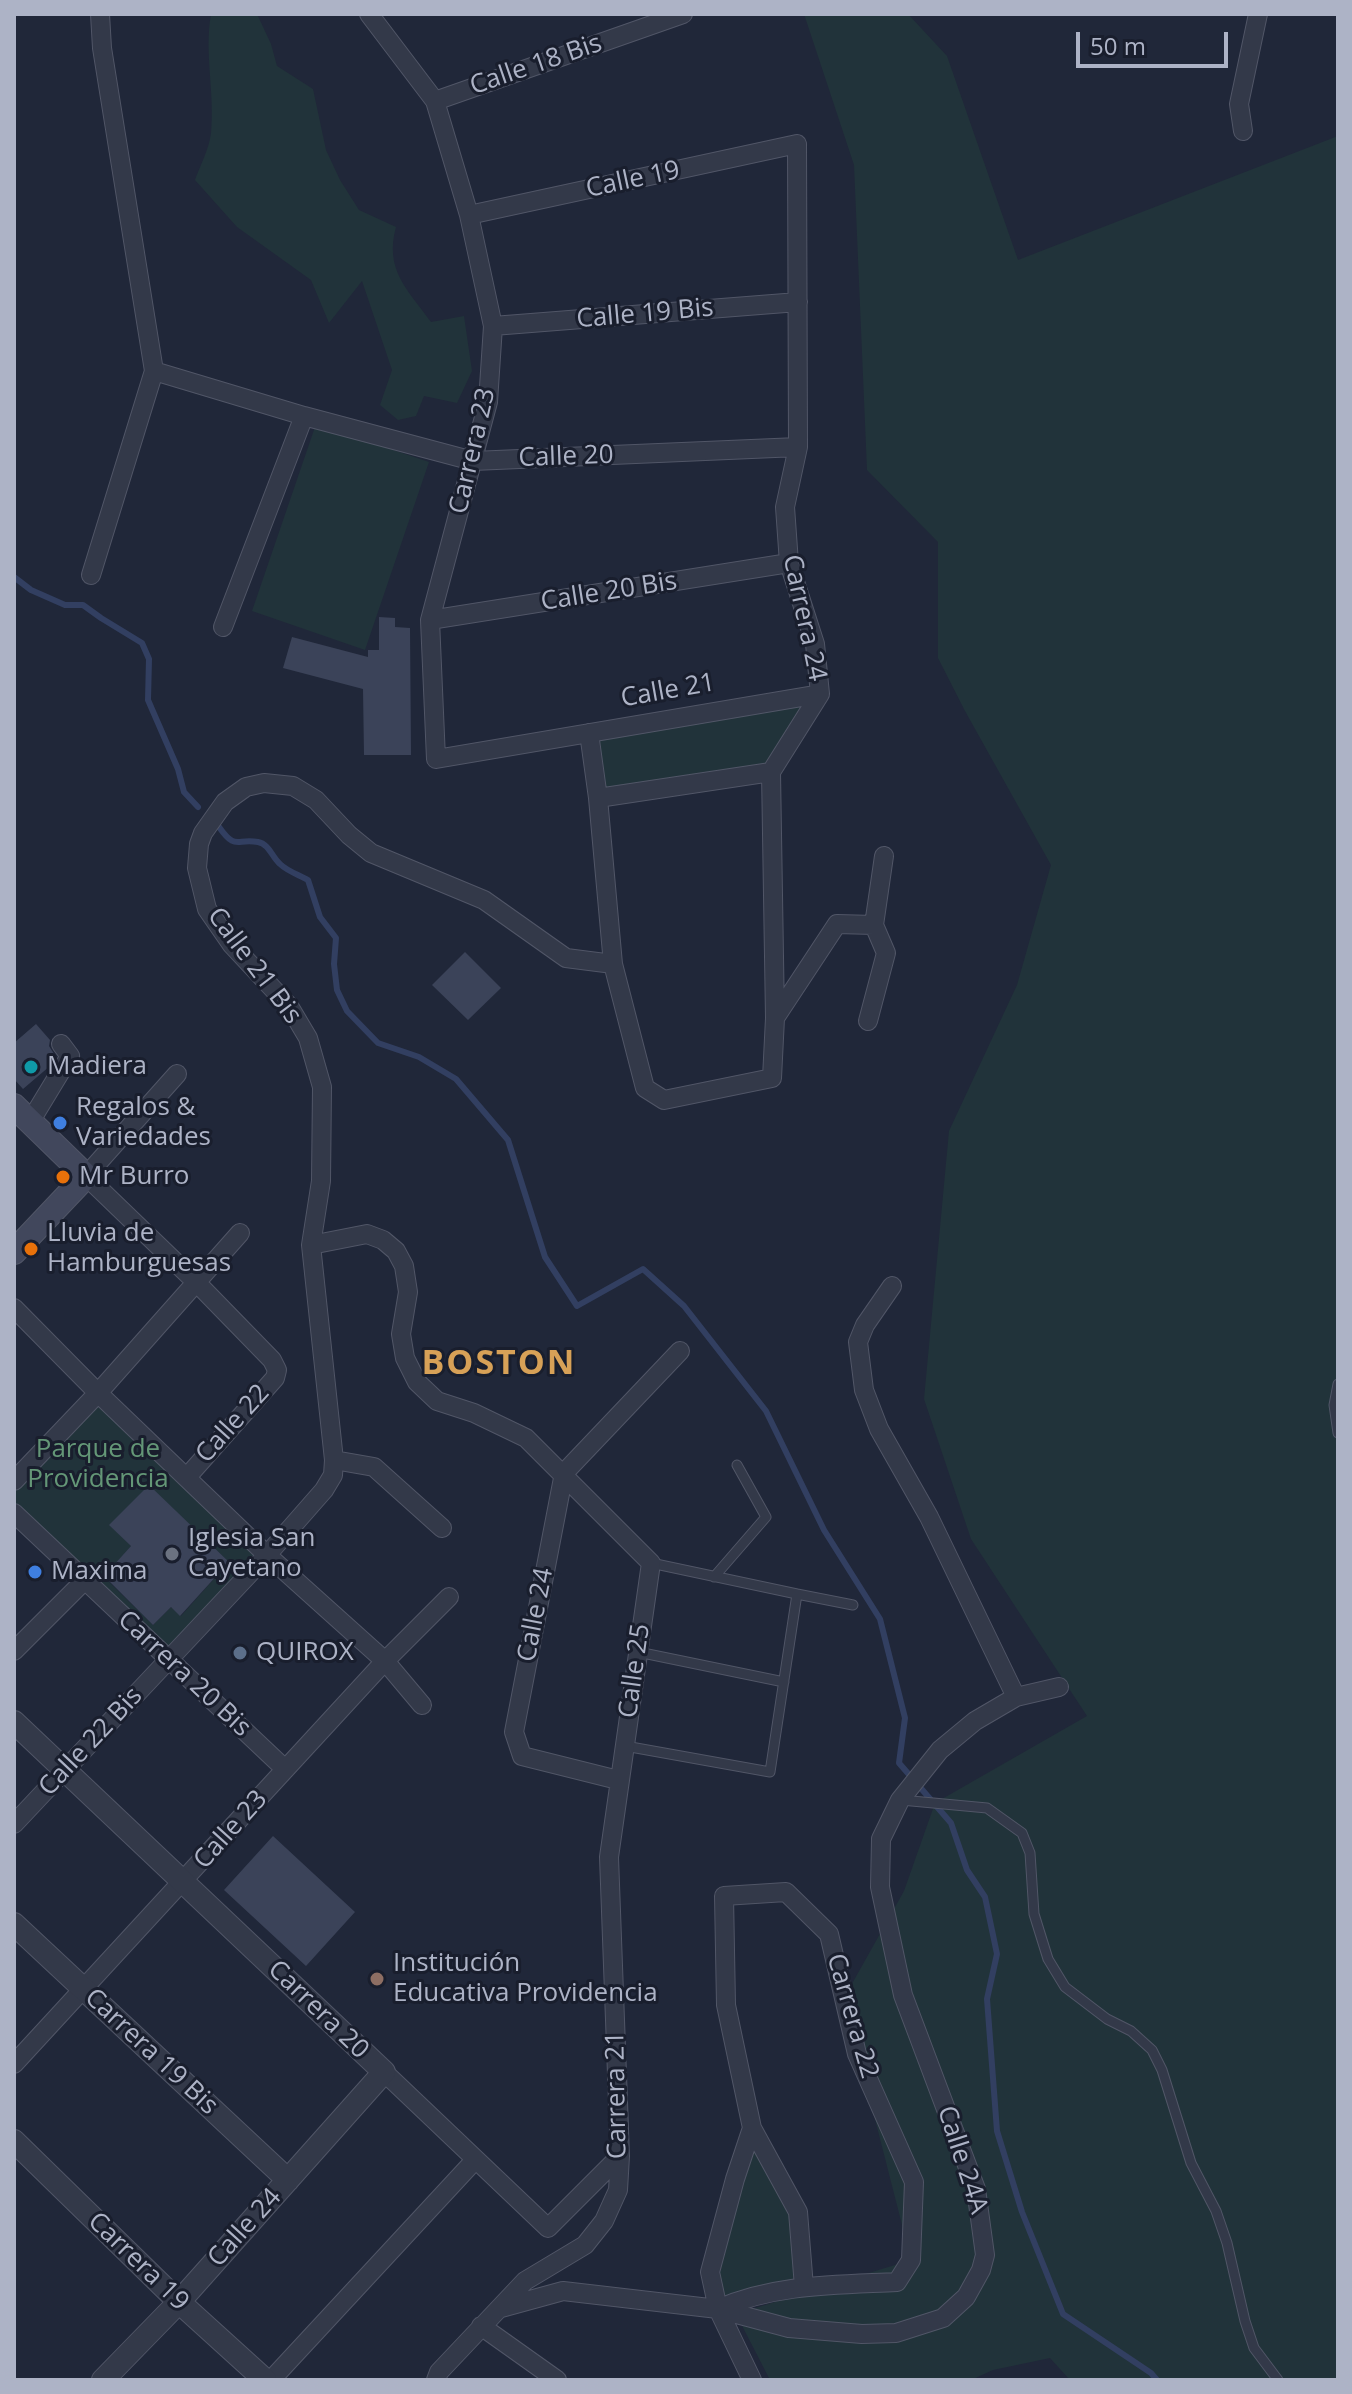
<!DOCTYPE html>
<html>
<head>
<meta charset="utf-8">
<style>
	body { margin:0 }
	#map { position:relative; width:1352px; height:2394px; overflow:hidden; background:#202739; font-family:"Open Sans",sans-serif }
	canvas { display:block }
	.frame { position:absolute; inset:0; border:16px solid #adb3c6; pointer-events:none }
	.scale { position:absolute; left:1076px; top:32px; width:152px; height:36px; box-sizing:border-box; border:4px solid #adb3c6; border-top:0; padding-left:10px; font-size:24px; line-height:28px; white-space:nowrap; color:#adb3c6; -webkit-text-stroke:6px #191e2d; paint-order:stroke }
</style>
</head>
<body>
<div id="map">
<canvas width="1352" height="2394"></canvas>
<div class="frame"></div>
<div class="scale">50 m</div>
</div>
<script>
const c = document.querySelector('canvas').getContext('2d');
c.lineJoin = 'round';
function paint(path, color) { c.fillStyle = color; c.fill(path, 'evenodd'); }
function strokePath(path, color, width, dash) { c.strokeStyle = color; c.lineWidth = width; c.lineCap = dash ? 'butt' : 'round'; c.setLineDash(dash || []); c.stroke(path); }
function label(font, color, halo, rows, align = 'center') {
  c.font = font + ' "Open Sans",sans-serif'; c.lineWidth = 6; c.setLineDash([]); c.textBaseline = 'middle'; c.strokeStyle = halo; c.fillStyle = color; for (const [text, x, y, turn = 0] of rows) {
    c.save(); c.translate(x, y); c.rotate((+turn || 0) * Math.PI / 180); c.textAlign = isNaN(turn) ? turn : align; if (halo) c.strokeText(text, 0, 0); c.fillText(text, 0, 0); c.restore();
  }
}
const green = new Path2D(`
	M 211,14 L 257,14 L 271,44 L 277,66 L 313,89 L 326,150 L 340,180 L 359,210 L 396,227 C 384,270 408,290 431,322 L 464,316 L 472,371 L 457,403 L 424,396 L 416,416 L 398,420 L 380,405 L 392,370 L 362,281 L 329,323 L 311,280 L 237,227 L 195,180 C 200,166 209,149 211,133 C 215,93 204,53 211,14 Z
	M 804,14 L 908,14 L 947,56 L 1018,260 L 1338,136 L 1338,2380 L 1070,2380 L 1050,2358 L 993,2370 L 971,2380 L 770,2380 L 736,2314 L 911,2260 L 844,1998 L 904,1891 L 935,1803 L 1087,1716 L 971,1539 L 924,1399 L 949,1131 L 1017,985 L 1051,865 L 965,711 L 938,658 L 938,542 L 867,470 L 854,165 Z
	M 316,424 L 429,462 L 365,650 L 252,611 Z
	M 820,694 L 771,772 L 598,798 L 589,733 Z
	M 98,1393 L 267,1555 L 168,1660 L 14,1513 L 14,1481 ZM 149,1486 L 229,1562 L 181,1616 L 171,1607 L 153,1625 L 104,1577 L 131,1546 L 110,1525 Z
	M 752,2128 L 798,2212 L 804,2287 L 718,2309 L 710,2272 Z`);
const stream = new Path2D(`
	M 14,577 L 31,590 L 65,605 L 83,605 L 101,618 L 142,643 L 149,659 L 148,700 L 178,769 L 184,792 L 198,807
	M 219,827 C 236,851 236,838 258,842 C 269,844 272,857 280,864 C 287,871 299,875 308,880 L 320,917 L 336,938 L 334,964 L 337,990 L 347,1011 L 378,1043 L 419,1057 L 456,1079 L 508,1140 L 545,1257 L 577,1306 L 643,1269 L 684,1306 L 766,1411 L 824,1530 L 880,1619 L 905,1718 L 899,1763 L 951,1823 L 967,1870 L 985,1897 L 997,1954 L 987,1999 L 997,2131 L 1022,2212 L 1063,2314 L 1151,2373 L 1157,2380`);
const building = new Path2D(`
	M 379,617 L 395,618 L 395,627 L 410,628 L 411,755 L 364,755 L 363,689 L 283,668 L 292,637 L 368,657 L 368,650 L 379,650 Z
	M 465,952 L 501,988 L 468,1020 L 432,985 Z
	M 36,1024 L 50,1040 L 49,1046 L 56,1057 L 50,1066 L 23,1089 L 14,1079 L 14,1043 Z
	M 149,1485 L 229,1562 L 180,1616 L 171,1607 L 153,1625 L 104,1576 L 131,1546 L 109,1525 Z
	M 273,1836 L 355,1912 L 306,1966 L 224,1890 Z`);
const service = new Path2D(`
	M 1338,1384 L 1334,1405 L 1338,1433
	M 651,1563 L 797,1594
	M 714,1577 L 766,1517 L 737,1465
	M 638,1652 L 784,1682
	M 625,1746 L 770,1772 L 797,1594 L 853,1605
	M 901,1800 L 987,1808 L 1022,1833 L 1030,1853 L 1034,1914 L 1048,1959 L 1065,1987 L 1107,2019 L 1131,2031 L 1152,2050 L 1162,2070 L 1191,2163 L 1216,2211 L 1227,2243 L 1245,2321 L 1254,2348 L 1278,2380`);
const minor = new Path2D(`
	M 369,14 L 435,101 L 469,215 L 493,326 L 488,402 L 430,620 L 436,759 L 820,694
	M 435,101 L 683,14
	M 1243,131 L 1239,104 L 1258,14
	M 469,215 L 797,144 L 798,447 L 785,507 L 789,563 L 815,644 L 820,694 L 771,772 L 775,1018 L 772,1078 L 664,1100 L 645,1088 L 613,964 L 598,798 L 589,733
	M 493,326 L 798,302
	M 154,371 L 304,416 L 473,461 L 798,447
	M 91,575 L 154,371 L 102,48 L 100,14
	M 430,620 L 789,563
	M 223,627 L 304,416
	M 598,798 L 771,772
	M 874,925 L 884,856
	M 775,1018 L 837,924 L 874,925 L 886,953 L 868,1021
	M 177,1074 L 86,1176 L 197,1283 L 272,1360 L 277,1370 L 275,1378 L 187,1477
	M 30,1122 L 70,1056 L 61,1044
	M 892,1286 L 865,1325 L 858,1342 L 864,1390 L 879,1429 L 929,1517 L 1016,1697
	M 14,1308 L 98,1393 L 267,1555 L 385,1661 L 422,1705
	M 334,1460 L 374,1467 L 442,1528
	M 564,1473 L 514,1732 L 522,1756 L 618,1780
	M 564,1473 L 680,1351
	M 14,1481 L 98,1393 L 240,1233
	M 14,1513 L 285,1769
	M 14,1651 L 85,1580
	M 14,1824 L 267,1555 L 324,1490 L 333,1475 L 334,1460 L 311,1245
	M 14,2064 L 385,1661 L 449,1597
	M 384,2072 L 548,2228 L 620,2156
	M 501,2308 L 563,2291 L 718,2309 L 789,2328 L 862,2334 L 896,2333 L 943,2318 L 966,2297 L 981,2270 L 985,2255 L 976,2189 L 903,1995 L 880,1887 L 881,1839 L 900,1800 L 940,1750 L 975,1721 L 1016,1697 L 1059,1687
	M 718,2309 C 774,2284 836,2285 897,2282 L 911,2260 L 914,2182 L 857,2054 L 829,1934 L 786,1892 L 724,1896 L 726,2005 L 752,2128 L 798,2212 L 804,2287
	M 481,2326 L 557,2380
	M 271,2380 L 475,2160
	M 436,2380 L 439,2372 L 525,2281 L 585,2245 L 604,2221 L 618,2190 L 620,2156 L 609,1857 L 651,1563 L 526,1438 L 474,1413 L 437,1401 L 417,1382 L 405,1358 L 401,1334 L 408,1292 L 404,1266 L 396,1251 L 383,1240 L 367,1234 L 311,1245 L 321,1181 L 322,1087 L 308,1038 L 289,1006 L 232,945 L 207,909 L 197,868 L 199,844 L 203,833 L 225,802 L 246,787 L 264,783 L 293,786 L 316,800 L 349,835 L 371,853 L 484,900 L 566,958 L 613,964
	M 752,2380 L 718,2309 L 710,2272 L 735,2179 L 752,2128`);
const tertiary = new Path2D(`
	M 14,1722 L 384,2072 L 179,2302 L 103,2380
	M 14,1924 L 288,2180
	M 14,2141 L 179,2302 L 265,2380`);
const secondary = new Path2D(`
	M 14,1106 L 86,1176 L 14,1252`);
const markers = [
	[31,1067,8,"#0f9aa8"],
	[60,1123,8,"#3f7fe0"],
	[63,1177,8,"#e8710a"],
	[31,1249,8,"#e8710a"],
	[172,1554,8,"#6b7280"],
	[35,1572,8,"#3f7fe0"],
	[240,1653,8,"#5c6f8a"],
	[377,1979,8,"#8d6e63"]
];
const streetNames = [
	["Calle 18 Bis",536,65,-19],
	["Calle 19",633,180,-12],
	["Calle 19 Bis",645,314,-5],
	["Carrera 23",473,451,-77],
	["Calle 20",566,457,-2],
	["Calle 20 Bis",609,592,-9],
	["Carrera 24",804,618,78],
	["Calle 21",668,691,-10],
	["Calle 21 Bis",254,966,53],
	["Calle 22",233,1424,-48],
	["Calle 24",536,1615,-79],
	["Calle 25",635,1671,-82],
	["Carrera 20 Bis",184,1674,43],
	["Calle 22 Bis",91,1742,-47],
	["Calle 23",231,1830,-48],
	["Carrera 20",318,2010,44],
	["Carrera 22",852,2016,74],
	["Carrera 19 Bis",151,2052,43],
	["Carrera 21",617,2095,-91],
	["Calle 24A",962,2160,72],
	["Calle 24",245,2228,-48],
	["Carrera 19",138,2262,44]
];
const poiNames = [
	["Madiera",47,1067],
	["Regalos &",76,1108],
	["Variedades",76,1138],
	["Mr Burro",79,1177],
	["Lluvia de",47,1234],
	["Hamburguesas",47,1264],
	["Iglesia San",188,1539],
	["Cayetano",188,1569],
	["Maxima",51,1572],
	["QUIROX",256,1653],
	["Institución",393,1964],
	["Educativa Providencia",393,1994]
];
const parkNames = [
	["Parque de",98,1450],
	["Providencia",98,1480]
];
const districtNames = [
	["BOSTON",499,1364]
];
paint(green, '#21333a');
strokePath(stream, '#323f61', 6);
paint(building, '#3b4359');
strokePath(service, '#515667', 11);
strokePath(minor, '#515667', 20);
strokePath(tertiary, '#515667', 24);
strokePath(secondary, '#515667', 26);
strokePath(service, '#333949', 9);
strokePath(minor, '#333949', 18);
strokePath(tertiary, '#333949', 22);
strokePath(secondary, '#41475c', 24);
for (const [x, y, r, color] of markers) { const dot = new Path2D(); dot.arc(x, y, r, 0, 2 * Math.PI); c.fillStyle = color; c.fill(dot); strokePath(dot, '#191e2d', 3); }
label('26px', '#adb3c6', '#191e2d', streetNames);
label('26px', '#adb3c6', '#191e2d', poiNames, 'left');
label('26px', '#649777', '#191e2d', parkNames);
c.letterSpacing = '2px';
label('bold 34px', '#d7a157', '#191e2d', districtNames);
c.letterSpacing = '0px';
</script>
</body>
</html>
